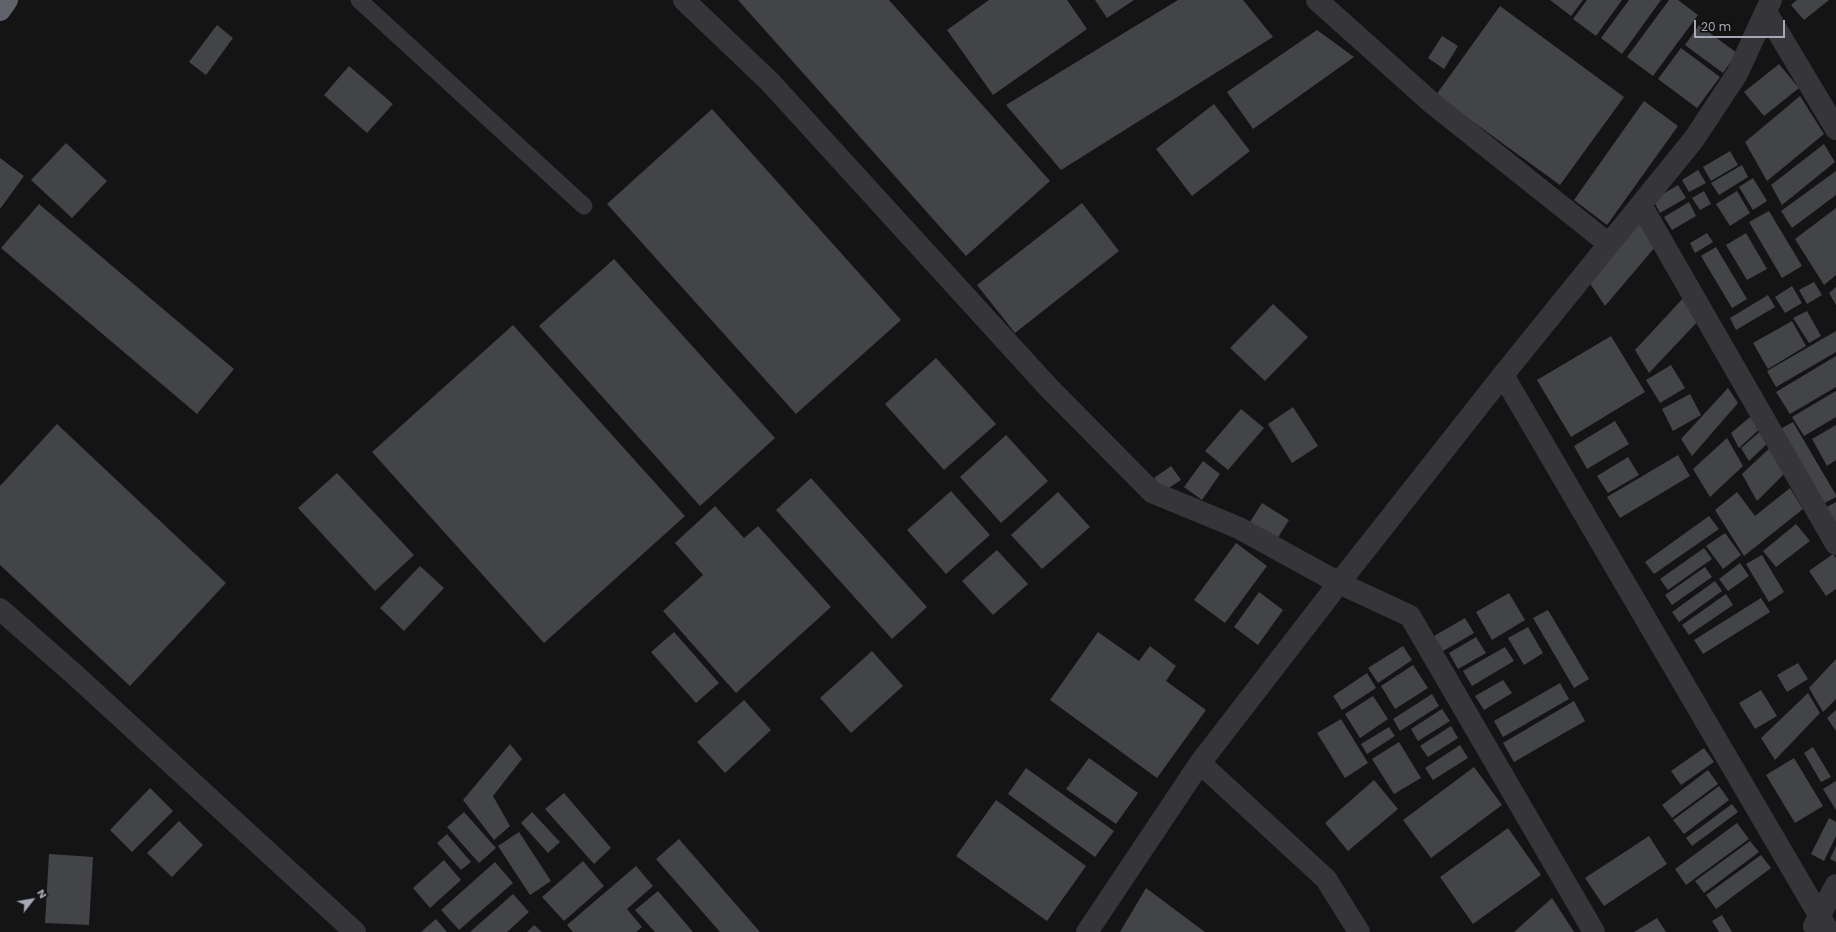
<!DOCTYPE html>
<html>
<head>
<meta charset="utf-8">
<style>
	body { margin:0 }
	#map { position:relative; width:1836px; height:932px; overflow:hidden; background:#141415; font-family:Poppins,sans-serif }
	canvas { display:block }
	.north { position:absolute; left:12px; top:880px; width:40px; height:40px; -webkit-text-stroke:3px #0f0f10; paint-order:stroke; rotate:59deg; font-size:11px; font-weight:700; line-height:16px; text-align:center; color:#a6a9b5 }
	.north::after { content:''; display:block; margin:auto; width:14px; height:18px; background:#a6a9b5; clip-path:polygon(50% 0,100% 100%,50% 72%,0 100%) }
	.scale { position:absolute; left:1694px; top:20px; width:91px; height:18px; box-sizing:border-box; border:2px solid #a6a9b5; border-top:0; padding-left:5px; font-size:12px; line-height:14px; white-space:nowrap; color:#a6a9b5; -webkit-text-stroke:3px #0f0f10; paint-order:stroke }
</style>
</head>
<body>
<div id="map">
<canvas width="1836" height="932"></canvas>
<div class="north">N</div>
<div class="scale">20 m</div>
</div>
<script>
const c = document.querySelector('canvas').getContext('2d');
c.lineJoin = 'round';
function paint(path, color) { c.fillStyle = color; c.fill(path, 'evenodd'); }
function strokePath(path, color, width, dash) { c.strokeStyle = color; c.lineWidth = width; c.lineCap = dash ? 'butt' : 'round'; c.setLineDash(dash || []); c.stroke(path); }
const building = new Path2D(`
	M 738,0 L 889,0 L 1050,181 L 966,256 Z
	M 989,0 L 1067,0 L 1087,29 L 993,95 L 947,30 Z
	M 1095,0 L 1134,0 L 1107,18 Z
	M 1178,0 L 1243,0 L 1273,37 L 1061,170 L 1006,105 Z
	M 1550,0 L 1583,0 L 1571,16 Z
	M 1587,0 L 1622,0 L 1596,36 L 1573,19 Z
	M 1629,0 L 1661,0 L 1622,54 L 1601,38 Z
	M 1669,0 L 1678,0 L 1698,15 L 1653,76 L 1627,57 Z
	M 1797,0 L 1829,0 L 1804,20 L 1791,5 Z
	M 1500,6 L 1624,97 L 1560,185 L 1436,95 Z
	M 217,25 L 233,38 L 206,75 L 189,62 Z
	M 1699,25 L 1737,53 L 1723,73 L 1685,45 Z
	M 1317,30 L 1354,57 L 1253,129 L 1227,92 Z
	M 1442,36 L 1458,46 L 1444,69 L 1428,58 Z
	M 1681,48 L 1720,77 L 1697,108 L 1658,79 Z
	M 1779,64 L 1799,88 L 1764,116 L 1744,92 Z
	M 349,66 L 393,104 L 367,133 L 324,95 Z
	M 1800,96 L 1824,134 L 1767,181 L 1745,142 Z
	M 1644,101 L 1678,126 L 1607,225 L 1574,200 Z
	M 1214,104 L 1250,151 L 1192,196 L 1156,149 Z
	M 712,109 L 901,320 L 796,414 L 607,204 Z
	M 66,143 L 107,181 L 72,218 L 31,180 Z
	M 1824,144 L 1835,162 L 1782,205 L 1771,185 Z
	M 1730,151 L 1738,165 L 1711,181 L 1703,167 Z
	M 0,158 L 24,176 L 0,209 Z
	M 1742,165 L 1748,177 L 1719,195 L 1711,183 Z
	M 1698,170 L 1706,183 L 1689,192 L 1682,180 Z
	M 1836,171 L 1836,195 L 1792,228 L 1781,211 Z
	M 1753,178 L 1767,201 L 1753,210 L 1739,187 Z
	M 1678,185 L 1686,198 L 1660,213 L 1653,200 Z
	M 1704,191 L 1711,204 L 1700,210 L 1692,198 Z
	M 1737,191 L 1750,213 L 1730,226 L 1716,204 Z
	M 1689,202 L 1696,216 L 1672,230 L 1664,217 Z
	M 1082,203 L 1119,251 L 1015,333 L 977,285 Z
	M 39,204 L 234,369 L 197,414 L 1,248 Z
	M 1836,208 L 1836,275 L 1824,285 L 1795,239 Z
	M 1769,211 L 1802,266 L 1782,278 L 1749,222 Z
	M 1639,223 L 1656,246 L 1605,306 L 1587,279 Z
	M 1707,233 L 1713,242 L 1695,253 L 1690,243 Z
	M 1746,233 L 1767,269 L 1747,280 L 1726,245 Z
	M 1716,247 L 1747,299 L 1732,308 L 1701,256 Z
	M 614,259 L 775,438 L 700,506 L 539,326 Z
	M 1814,282 L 1822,295 L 1807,304 L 1799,290 Z
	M 1792,286 L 1802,303 L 1785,313 L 1775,297 Z
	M 1836,287 L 1836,305 L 1829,293 Z
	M 1686,295 L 1701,318 L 1649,373 L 1635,350 Z
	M 1768,295 L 1775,307 L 1736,330 L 1730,318 Z
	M 1273,304 L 1308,337 L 1265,381 L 1230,348 Z
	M 1807,311 L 1821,336 L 1809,343 L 1793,318 Z
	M 1792,321 L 1806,346 L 1768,369 L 1753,343 Z
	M 513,325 L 685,516 L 544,643 L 372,452 Z
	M 1836,331 L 1836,352 L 1776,387 L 1767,371 Z
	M 1611,336 L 1645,392 L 1571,437 L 1537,380 Z
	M 1836,356 L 1836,387 L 1790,414 L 1776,392 Z
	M 936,358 L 996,424 L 944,470 L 885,404 Z
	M 1671,365 L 1685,388 L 1660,403 L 1646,380 Z
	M 1728,388 L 1738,403 L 1692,456 L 1681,439 Z
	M 1836,391 L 1836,417 L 1804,436 L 1792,417 Z
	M 1690,394 L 1701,415 L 1673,431 L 1662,409 Z
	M 1293,407 L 1318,446 L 1292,463 L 1268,424 Z
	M 1241,409 L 1264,428 L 1228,470 L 1205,451 Z
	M 1755,413 L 1763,426 L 1739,448 L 1731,433 Z
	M 1615,421 L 1629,444 L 1587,469 L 1574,446 Z
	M 1793,422 L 1836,495 L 1836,497 L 1821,505 L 1777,431 Z
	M 57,424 L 226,583 L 130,686 L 0,565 L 0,486 Z
	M 1836,425 L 1836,460 L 1827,466 L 1812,439 Z
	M 1764,428 L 1771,440 L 1749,461 L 1741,448 Z
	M 1006,435 L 1048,481 L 1001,523 L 960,477 Z
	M 1727,438 L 1743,466 L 1710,497 L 1693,469 Z
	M 1774,444 L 1788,470 L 1757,501 L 1742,474 Z
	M 1678,455 L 1690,476 L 1620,518 L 1607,497 Z
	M 1628,457 L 1639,475 L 1608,493 L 1597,476 Z
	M 1203,461 L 1220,474 L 1202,500 L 1184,487 Z
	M 1171,466 L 1181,480 L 1164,491 L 1154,478 Z
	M 337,473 L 414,555 L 375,591 L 298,508 Z
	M 811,478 L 927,607 L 892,639 L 776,510 Z
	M 1790,488 L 1803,509 L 1744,556 L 1715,510 L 1737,492 L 1755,516 Z
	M 951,491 L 990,535 L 946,574 L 907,530 Z
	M 1058,492 L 1090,527 L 1042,569 L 1011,535 Z
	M 1836,502 L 1836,531 L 1823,509 Z
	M 1262,503 L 1289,520 L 1277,539 L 1250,522 Z
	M 715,506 L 744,538 L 758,526 L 831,607 L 736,693 L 663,611 L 703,575 L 675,543 Z
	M 1709,516 L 1719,529 L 1654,574 L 1645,562 Z
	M 1796,524 L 1810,541 L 1776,567 L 1763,551 Z
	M 1725,533 L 1741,555 L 1723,569 L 1706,546 Z
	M 1236,543 L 1267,566 L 1225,623 L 1194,600 Z
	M 1704,548 L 1712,559 L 1668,590 L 1660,579 Z
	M 997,550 L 1028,584 L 993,615 L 962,581 Z
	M 1833,554 L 1836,558 L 1836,589 L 1826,596 L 1809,571 Z
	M 1762,555 L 1784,592 L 1769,602 L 1746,564 Z
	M 1740,563 L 1749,576 L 1728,591 L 1719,579 Z
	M 420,566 L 444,588 L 404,631 L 380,608 Z
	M 1705,567 L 1712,577 L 1672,605 L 1665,595 Z
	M 1715,581 L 1722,591 L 1679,622 L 1672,612 Z
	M 1259,592 L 1283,610 L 1258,645 L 1234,627 Z
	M 1509,593 L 1525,620 L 1492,640 L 1476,612 Z
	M 1726,594 L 1733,605 L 1689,635 L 1682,625 Z
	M 1761,598 L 1770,612 L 1703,654 L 1694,640 Z
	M 1548,610 L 1589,679 L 1574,688 L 1533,618 Z
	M 1465,618 L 1474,633 L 1443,651 L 1434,636 Z
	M 1528,627 L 1543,653 L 1524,665 L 1508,638 Z
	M 674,632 L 719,683 L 696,703 L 651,652 Z
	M 1098,632 L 1139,661 L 1150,646 L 1176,666 L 1166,681 L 1206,710 L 1157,778 L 1050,700 Z
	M 1476,637 L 1486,653 L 1458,669 L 1449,653 Z
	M 1403,646 L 1412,660 L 1378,683 L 1368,668 Z
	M 1505,647 L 1514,661 L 1472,686 L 1463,671 Z
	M 872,651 L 903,686 L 851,733 L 820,698 Z
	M 1836,659 L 1836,699 L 1823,712 L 1809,688 Z
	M 1798,663 L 1808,679 L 1787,692 L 1777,675 Z
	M 1413,665 L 1428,688 L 1395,709 L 1381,686 Z
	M 1367,673 L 1376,688 L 1342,710 L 1333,696 Z
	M 1503,680 L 1512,693 L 1484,710 L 1475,696 Z
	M 1560,683 L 1569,699 L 1503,737 L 1494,721 Z
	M 1761,690 L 1777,716 L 1755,729 L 1739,703 Z
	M 1808,693 L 1820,713 L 1775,760 L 1761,738 Z
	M 1432,694 L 1439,706 L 1400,731 L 1393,719 Z
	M 1373,696 L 1388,719 L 1360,738 L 1345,714 Z
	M 744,700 L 771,730 L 725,773 L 697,742 Z
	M 1574,701 L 1585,721 L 1514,762 L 1503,743 Z
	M 1442,709 L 1450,721 L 1418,741 L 1411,729 Z
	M 1836,710 L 1836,731 L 1827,718 Z
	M 1341,719 L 1368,763 L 1345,778 L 1317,733 Z
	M 1451,726 L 1458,738 L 1428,757 L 1420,746 Z
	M 1389,727 L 1395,736 L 1367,754 L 1361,744 Z
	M 1399,742 L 1421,778 L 1394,794 L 1372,759 Z
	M 510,744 L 522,759 L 493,796 L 510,826 L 494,840 L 463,800 Z
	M 1460,745 L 1468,758 L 1433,780 L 1425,768 Z
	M 1813,747 L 1831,777 L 1821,782 L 1804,753 Z
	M 1704,748 L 1714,762 L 1681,785 L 1671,771 Z
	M 1089,758 L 1138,793 L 1116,824 L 1066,789 Z
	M 1794,758 L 1823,806 L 1795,823 L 1766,775 Z
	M 1474,767 L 1502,805 L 1431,858 L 1403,820 Z
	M 1026,768 L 1114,831 L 1095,857 L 1008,794 Z
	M 1708,770 L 1718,784 L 1672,818 L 1662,805 Z
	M 1374,780 L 1398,809 L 1348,851 L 1325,823 Z
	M 1836,781 L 1836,810 L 1823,789 Z
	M 1719,786 L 1729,800 L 1684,834 L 1673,820 Z
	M 150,788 L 173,811 L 132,852 L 110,830 Z
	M 564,793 L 611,848 L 594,864 L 545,809 Z
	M 996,800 L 1086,866 L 1047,921 L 956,856 Z
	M 1732,804 L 1738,812 L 1692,846 L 1686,838 Z
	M 464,812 L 496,848 L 479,863 L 447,827 Z
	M 532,812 L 560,842 L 548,853 L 521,823 Z
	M 1829,818 L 1836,822 L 1836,836 L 1824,861 L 1811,854 Z
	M 179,821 L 203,845 L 172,877 L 147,853 Z
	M 1737,823 L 1749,839 L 1686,885 L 1675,869 Z
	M 1508,828 L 1541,875 L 1473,924 L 1440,877 Z
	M 519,832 L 551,881 L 530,895 L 498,846 Z
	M 447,834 L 471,862 L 461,870 L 437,843 Z
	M 1649,836 L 1667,864 L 1604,906 L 1585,878 Z
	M 679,839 L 760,932 L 720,932 L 656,859 Z
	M 1750,841 L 1759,852 L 1704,893 L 1695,881 Z
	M 1836,846 L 1836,862 L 1830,859 Z
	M 49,854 L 93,857 L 89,925 L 45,923 Z
	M 1761,855 L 1771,868 L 1716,909 L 1706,895 Z
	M 444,860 L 461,880 L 430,908 L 413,888 Z
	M 583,861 L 604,886 L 564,921 L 542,897 Z
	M 495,862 L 513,883 L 459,930 L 441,910 Z
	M 636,866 L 653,886 L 627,909 L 642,927 L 636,932 L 573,932 L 567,925 Z
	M 1146,888 L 1205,932 L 1120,932 Z
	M 658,891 L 693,932 L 655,932 L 635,910 Z
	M 513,894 L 529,912 L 507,932 L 470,932 Z
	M 1552,898 L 1574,932 L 1514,932 Z
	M 1722,915 L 1732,932 L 1719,932 L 1712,921 Z
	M 1657,918 L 1666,932 L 1634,932 Z
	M 436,919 L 447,932 L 421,932 Z
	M 534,925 L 542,932 L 527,932 Z`);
const lane = new Path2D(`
	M 359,0 L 584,206`);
const street = new Path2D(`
	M 684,0 L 770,82 L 1049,388 L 1152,492 L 1239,528 L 1339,583 L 1410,616 L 1594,932
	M 1317,0 L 1433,104 L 1609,244
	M 1766,12 L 1836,129
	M 1641,205 L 1836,544
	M 1503,375 L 1829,932
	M 0,609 L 74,674 L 355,932
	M 1200,763 L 1326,879 L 1359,932
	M 1814,926 L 1836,885
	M 1087,932 L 1200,763 L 1339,583 L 1503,375 L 1694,139 L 1737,74 L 1771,0`);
const highway = new Path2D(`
	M 0,10 L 7,0`);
paint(building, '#434448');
strokePath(lane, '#35353a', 17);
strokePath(street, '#35353a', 22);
strokePath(highway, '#61636b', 22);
</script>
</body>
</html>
